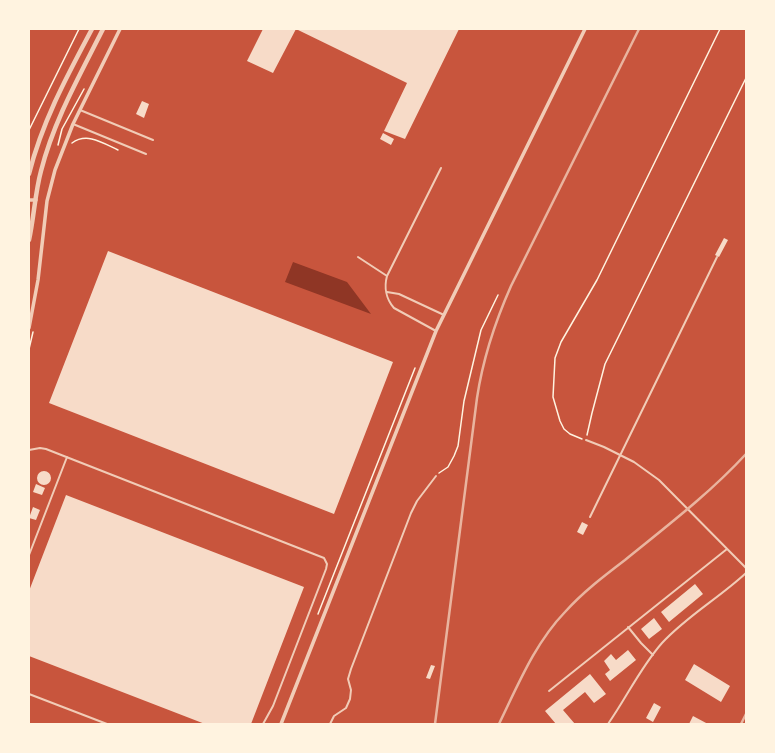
<!DOCTYPE html>
<html>
<head>
<meta charset="utf-8">
<style>
	body { margin:0 }
	#map { position:relative; width:775px; height:753px; overflow:hidden; background:#c8553d; font-family:"Asap Condensed",sans-serif }
	canvas { display:block }
	.frame { position:absolute; inset:0; border:30px solid #fff3e0; pointer-events:none }
</style>
</head>
<body>
<div id="map">
<canvas width="775" height="753"></canvas>
<div class="frame"></div>
</div>
<script>
const c = document.querySelector('canvas').getContext('2d');
c.lineJoin = 'round';
function paint(path, color) { c.fillStyle = color; c.fill(path, 'evenodd'); }
function strokePath(path, color, width, dash) { c.strokeStyle = color; c.lineWidth = width; c.lineCap = dash ? 'butt' : 'round'; c.setLineDash(dash || []); c.stroke(path); }
const water = new Path2D(`
	M 293,262 L 347,282 L 371,314 L 285,282 Z`);
const building = new Path2D(`
	M 263,29 L 459,29 L 405,139 L 384,131 L 407,83 L 296,29 L 273,73 L 247,61 Z
	M 142,101 L 149,104 L 144,118 L 136,114 Z
	M 383,133 L 394,139 L 391,145 L 380,139 Z
	M 724,238 L 728,240 L 719,257 L 715,255 Z
	M 108,251 L 393,362 L 334,514 L 49,403 Z
	M37 478a7 7 0 1 1 14 0a7 7 0 1 1-14 0Z
	M 36,484 L 45,488 L 42,495 L 33,492 Z
	M 66,495 L 304,587 L 251,724 L 205,724 L 29,656 L 29,591 Z
	M 33,507 L 40,510 L 36,520 L 29,518 Z
	M 582,522 L 588,525 L 583,535 L 577,532 Z
	M 695,584 L 703,594 L 669,622 L 661,612 Z
	M 654,618 L 662,629 L 649,639 L 641,629 Z
	M 628,650 L 636,660 L 610,681 L 605,674 L 610,670 L 604,661 L 611,654 L 616,660 Z
	M 694,664 L 730,686 L 721,702 L 685,680 Z
	M 431,665 L 435,666 L 430,679 L 426,678 Z
	M 590,674 L 606,694 L 594,703 L 585,692 L 563,710 L 575,724 L 556,724 L 545,711 Z
	M 654,703 L 661,707 L 653,722 L 646,718 Z
	M 693,716 L 708,724 L 689,724 Z`);
const path = new Path2D(`
	M 29,130 L 79,29
	M 72,143 C 87,132 103,143 118,150
	M 58,145 L 62,129 L 84,89
	M 29,349 L 33,332
	M 587,435 L 592,413 L 605,364 L 746,78
	M 582,439 L 570,434 L 564,429 L 560,421 L 553,397 L 555,358 L 561,342 L 597,280 L 720,29
	M 439,473 L 448,467 L 454,456 L 458,446 L 464,401 L 481,330 L 498,295
	M 318,614 L 415,368`);
const service = new Path2D(`
	M 80,110 L 153,140
	M 73,124 L 146,154
	M 358,257 L 387,276
	M 387,292 L 399,294 L 444,315
	M 436,331 L 394,308 C 386,299 384,287 387,276 L 441,168
	M 586,440 L 604,447 L 634,462 L 659,480 L 746,568
	M 29,450 L 40,448 L 46,449 L 324,558 L 327,564 L 326,569 L 273,706 L 263,724
	M 590,517 L 717,257
	M 29,555 L 67,457
	M 628,627 L 641,643 L 653,655
	M 549,691 L 727,549
	M 29,694 L 107,724
	M 330,724 L 334,716 L 346,708 L 350,699 L 351,690 L 348,679 L 351,669 L 411,513 L 417,501 L 436,476
	M 608,724 C 627,697 640,668 662,643 C 687,616 719,598 746,573`);
const minor = new Path2D(`
	M 29,200 L 36,200
	M 29,328 L 38,280 L 47,201 L 55,170 L 73,124 L 120,29
	M 281,724 L 436,331 L 585,29`);
const tertiary = new Path2D(`
	M 29,174 C 42,122 67,76 92,29
	M 29,240 C 34,217 35,193 41,171 C 54,120 80,75 103,29`);
const rail = new Path2D(`
	M 435,724 L 477,398 C 483,358 495,322 511,286 L 639,29
	M 499,724 C 518,685 535,643 565,612 C 583,592 604,576 625,560 C 667,526 709,494 746,454
	M 741,724 L 746,714`);
paint(water, '#8f3625');
paint(building, '#f7dbc8');
strokePath(path, '#fff3e0', 1.5);
strokePath(service, '#f1ccb7', 2);
strokePath(minor, '#f1ccb7', 3.5);
strokePath(tertiary, '#f1ccb7', 4.5);
strokePath(rail, '#e9b49f', 2.5);
</script>
</body>
</html>
